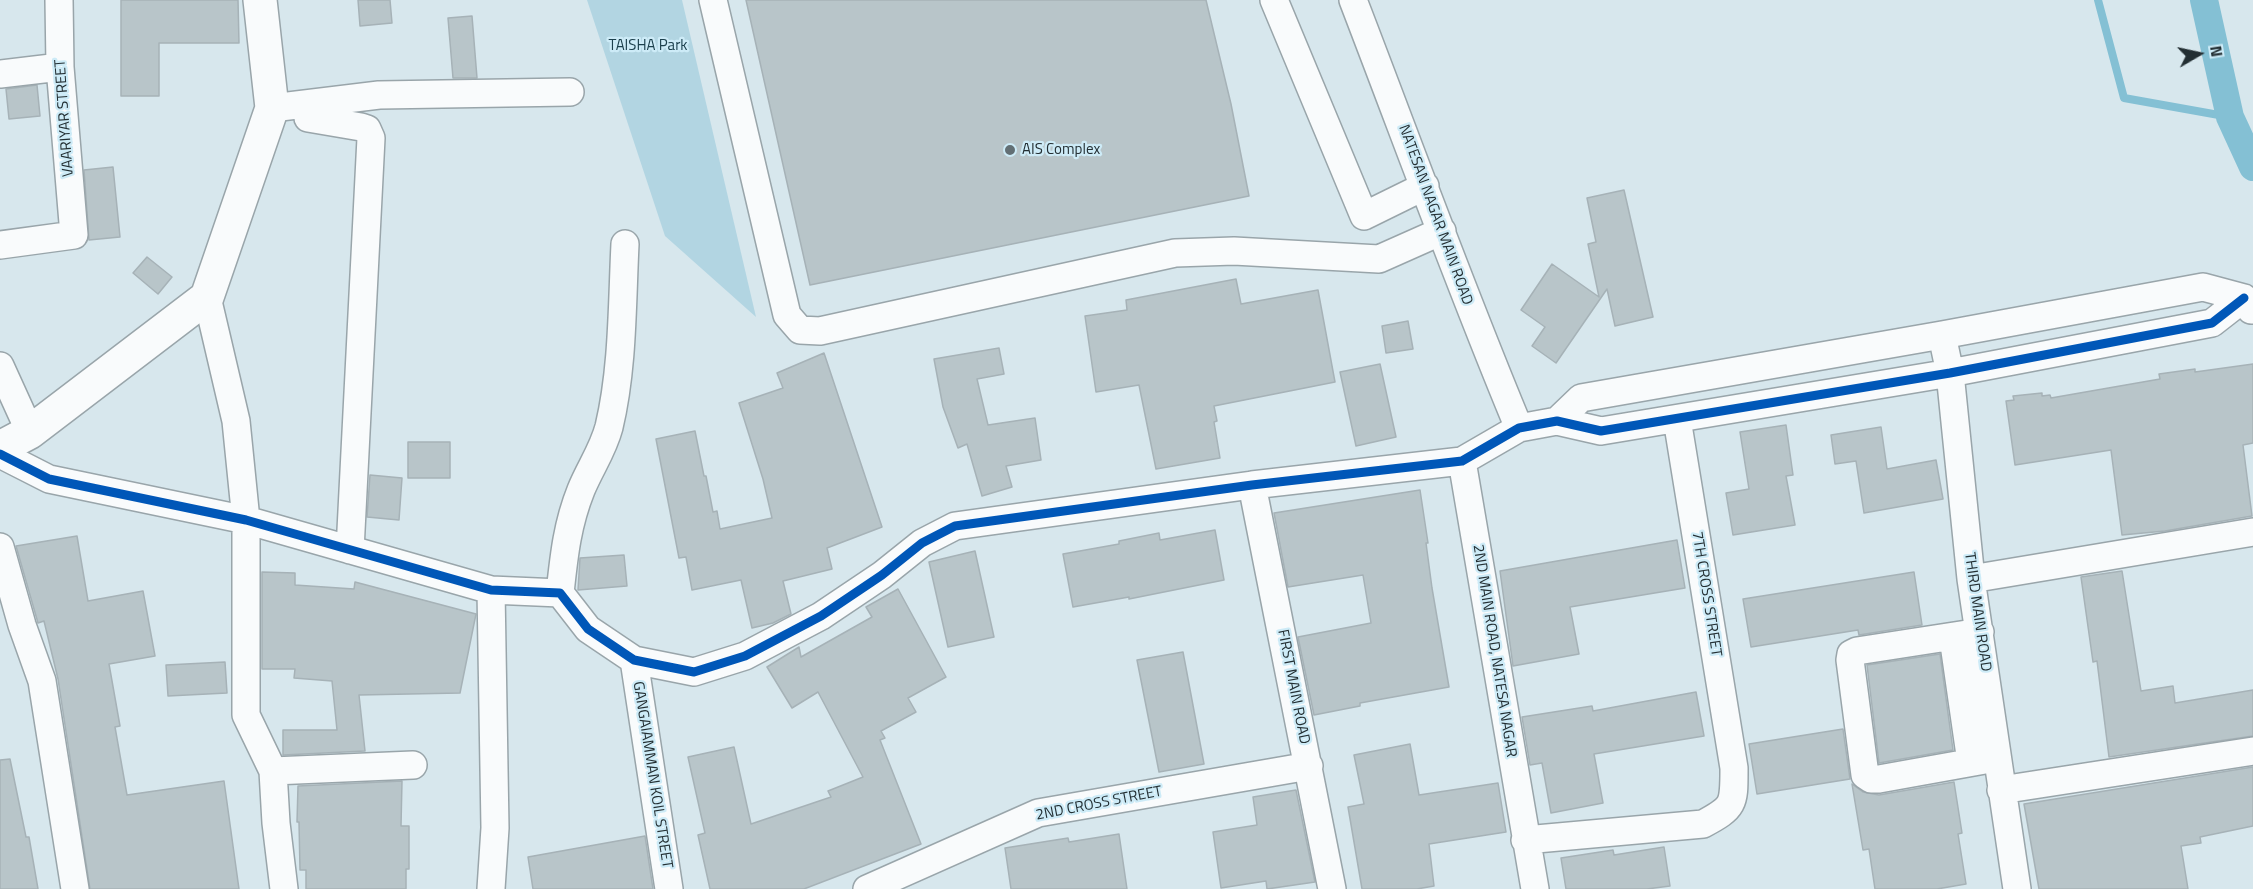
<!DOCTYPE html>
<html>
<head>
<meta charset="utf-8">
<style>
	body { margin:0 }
	#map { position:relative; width:2253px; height:889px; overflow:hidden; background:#d7e7ed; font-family:"Titillium Web",sans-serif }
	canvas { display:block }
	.north { position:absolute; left:2169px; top:24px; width:60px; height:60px; -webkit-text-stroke:4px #cdebf7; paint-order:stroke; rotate:81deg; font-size:16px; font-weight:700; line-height:24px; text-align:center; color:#232f33 }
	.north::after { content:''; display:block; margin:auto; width:21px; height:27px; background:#232f33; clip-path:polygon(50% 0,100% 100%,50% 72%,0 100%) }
</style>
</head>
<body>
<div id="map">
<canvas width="2253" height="889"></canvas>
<div class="north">N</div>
</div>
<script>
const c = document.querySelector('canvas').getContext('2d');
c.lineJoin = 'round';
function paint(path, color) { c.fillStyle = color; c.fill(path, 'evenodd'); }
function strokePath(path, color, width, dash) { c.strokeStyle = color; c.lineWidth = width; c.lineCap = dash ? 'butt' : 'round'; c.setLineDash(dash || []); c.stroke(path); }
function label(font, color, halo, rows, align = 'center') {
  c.font = font + ' "Titillium Web",sans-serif'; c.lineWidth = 4.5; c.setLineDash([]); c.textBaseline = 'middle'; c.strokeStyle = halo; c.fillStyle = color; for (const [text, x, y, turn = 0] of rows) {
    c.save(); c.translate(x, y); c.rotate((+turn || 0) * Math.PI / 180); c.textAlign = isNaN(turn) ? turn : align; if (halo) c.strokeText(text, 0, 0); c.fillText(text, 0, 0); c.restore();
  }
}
const green = new Path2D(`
	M 587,0 L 682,0 L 756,317 L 665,236 Z`);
const stream = new Path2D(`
	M 2098,0 L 2124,98 L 2230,117`);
const canal = new Path2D(`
	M 2204,0 L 2230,117 L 2253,167`);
const building = new Path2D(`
	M 121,0 L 238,0 L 239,43 L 159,43 L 159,96 L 121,96 Z
	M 358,0 L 390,0 L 392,23 L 360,26 Z
	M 746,0 L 1206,0 L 1231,104 L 1249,196 L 810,285 Z
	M 472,16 L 477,78 L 453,78 L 448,18 Z
	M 37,85 L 40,116 L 9,119 L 6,89 Z
	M 113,167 L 120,237 L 89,240 L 84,170 Z
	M 1624,190 L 1653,317 L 1615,326 L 1607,289 L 1556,363 L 1532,346 L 1545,327 L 1521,310 L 1552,264 L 1599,297 L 1588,244 L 1596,242 L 1587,198 Z
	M 147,257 L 172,277 L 158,294 L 133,273 Z
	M 1236,279 L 1241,304 L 1318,290 L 1335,382 L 1214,406 L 1217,421 L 1214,422 L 1220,458 L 1156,469 L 1139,385 L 1096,392 L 1085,316 L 1127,310 L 1126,300 Z
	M 1408,321 L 1413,349 L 1386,353 L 1382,326 Z
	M 999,348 L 1004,374 L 977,379 L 988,425 L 1035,418 L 1041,460 L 1006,466 L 1012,487 L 982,496 L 967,444 L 958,448 L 943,407 L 934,359 Z
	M 824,353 L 882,527 L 827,548 L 832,569 L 783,581 L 791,614 L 773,623 L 752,628 L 741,580 L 692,590 L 686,557 L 679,558 L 656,439 L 695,431 L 704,476 L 706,476 L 713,512 L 717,511 L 720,529 L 772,518 L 763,479 L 739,403 L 783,388 L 777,373 Z
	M 1380,364 L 1396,437 L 1356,446 L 1340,372 Z
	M 2253,364 L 2253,443 L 2243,445 L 2252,516 L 2165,531 L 2122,535 L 2111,450 L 2015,465 L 2006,401 L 2014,400 L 2013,396 L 2042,393 L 2042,396 L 2050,395 L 2051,398 L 2160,379 L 2159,374 L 2195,369 L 2195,372 Z
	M 1786,425 L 1793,475 L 1786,476 L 1795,525 L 1733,535 L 1726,493 L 1749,489 L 1740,432 Z
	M 1881,427 L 1887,469 L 1936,460 L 1943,499 L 1864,513 L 1856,461 L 1835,464 L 1831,435 Z
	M 408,442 L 450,442 L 450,478 L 408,478 Z
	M 370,475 L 402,478 L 399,520 L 367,517 Z
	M 1420,490 L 1428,543 L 1426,543 L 1432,588 L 1449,687 L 1360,703 L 1360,706 L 1314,715 L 1298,637 L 1371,623 L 1363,575 L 1288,587 L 1274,513 Z
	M 1215,530 L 1224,580 L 1129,599 L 1129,597 L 1073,607 L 1063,554 L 1119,544 L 1119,541 L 1159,533 L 1160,540 Z
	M 77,536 L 88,601 L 143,591 L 155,656 L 109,664 L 120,726 L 115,727 L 127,795 L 224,781 L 239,889 L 90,889 L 58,679 L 44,621 L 38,623 L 16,546 Z
	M 1677,540 L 1685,588 L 1570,607 L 1579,654 L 1513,666 L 1500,571 Z
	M 975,551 L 994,637 L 948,647 L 929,562 Z
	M 624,555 L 627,586 L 578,590 L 580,558 Z
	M 2122,571 L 2141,691 L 2173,686 L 2175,703 L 2253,690 L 2253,736 L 2109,757 L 2097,661 L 2093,662 L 2081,577 Z
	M 262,572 L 295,573 L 295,585 L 354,589 L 355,582 L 476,614 L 460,693 L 359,695 L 365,751 L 283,755 L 283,730 L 337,730 L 332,681 L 294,678 L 295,669 L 262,669 Z
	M 1914,572 L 1922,625 L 1859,635 L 1858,630 L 1751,647 L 1743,599 Z
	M 898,589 L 946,677 L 908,698 L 916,712 L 881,731 L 885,738 L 880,740 L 921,844 L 804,889 L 710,889 L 698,835 L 705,833 L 688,757 L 734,747 L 751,824 L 831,797 L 828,791 L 863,777 L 818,692 L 792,708 L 767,667 L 799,647 L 801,657 L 872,617 L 866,607 Z
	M 1183,652 L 1204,764 L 1159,772 L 1137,660 Z
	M 1940,654 L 1953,750 L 1879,763 L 1867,665 Z
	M 225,662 L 227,693 L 168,696 L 166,665 Z
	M 1696,692 L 1704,736 L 1594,754 L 1603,803 L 1551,813 L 1542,763 L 1530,765 L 1522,717 L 1592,706 L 1593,711 Z
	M 1843,729 L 1850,779 L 1757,794 L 1749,744 Z
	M 1410,744 L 1419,795 L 1498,783 L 1506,832 L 1429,844 L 1434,886 L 1417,889 L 1362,889 L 1348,807 L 1364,804 L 1354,755 Z
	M 10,759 L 26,837 L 29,837 L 38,889 L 0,889 L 0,760 Z
	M 2253,767 L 2253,826 L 2200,837 L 2201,843 L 2181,846 L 2188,889 L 2039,889 L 2024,804 Z
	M 402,781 L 401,826 L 409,826 L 409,869 L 406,869 L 406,889 L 306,889 L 306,870 L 300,870 L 299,822 L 297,822 L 298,786 Z
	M 1954,782 L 1962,833 L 1958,834 L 1966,884 L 1937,889 L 1875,889 L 1869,849 L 1863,850 L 1852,784 L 1863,792 L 1879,795 Z
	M 1296,790 L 1315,882 L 1267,889 L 1266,881 L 1221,888 L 1213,832 L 1257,825 L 1253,797 Z
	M 1119,834 L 1127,889 L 1011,889 L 1005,848 L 1068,838 L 1069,842 Z
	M 645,836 L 653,889 L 533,889 L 528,857 Z
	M 1664,847 L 1670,886 L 1647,889 L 1566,889 L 1561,858 L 1613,850 L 1614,855 Z`);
const minor = new Path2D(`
	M 713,0 L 787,315 L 800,330 L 820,331 L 1175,253 L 1234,251 L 1379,259 L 1442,231
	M 1274,0 L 1364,216 L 1425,186
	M 1353,0 C 1408,143 1460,287 1519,428
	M 0,74 L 60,67
	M 272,108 L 379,95 L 570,92
	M 308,118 L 361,127 L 367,129 L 371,138 L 350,550
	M 0,245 L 74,235 L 60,67 L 59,0
	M 207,297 L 236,421 L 246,520 L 246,715 L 273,771 L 276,823 L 284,889
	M 1942,335 L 1950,373 L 1971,579 L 2017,889
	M 0,366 L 30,432
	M 1557,421 L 1581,398 L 1942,335 L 2203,287 L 2244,298 L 2251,310
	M 0,454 L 49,479 L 246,520 L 491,590 L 560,593 L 588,629 L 634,660 L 694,672 L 745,656 L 821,616 L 882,575 L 922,543 L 955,526 L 1252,485 L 1462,461 L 1519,428 L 1557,421 L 1601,431 L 1950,373 L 2212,323 L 2244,298
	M 1462,461 L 1535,889
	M 1252,485 L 1332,889
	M 0,547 L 22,625 L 42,681 L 75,889
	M 1971,579 L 2253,532
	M 560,593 C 564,556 567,525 581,490 C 590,468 603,450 609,427 C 623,368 622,305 625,244
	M 1980,632 L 1857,651 L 1851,654 L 1850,660 L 1865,775 L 1871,779 L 1879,779 L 1996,758
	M 1953,637 L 1971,762
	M 634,660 L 669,889
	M 273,771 L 413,765
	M 2001,790 L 2253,751
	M 1525,840 L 1703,824 C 1735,807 1734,804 1734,768 L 1677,419
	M 491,889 L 495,828 L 491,590
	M 867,889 L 1038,813 L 1309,766`);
const tertiary = new Path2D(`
	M 0,448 L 30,432 L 207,297 L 272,108 L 260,0`);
const cycleway = new Path2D(`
	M 0,454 L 49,479 L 246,520 L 491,590 L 560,593 L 588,629 L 634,660 L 694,672 L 745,656 L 821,616 L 882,575 L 922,543 L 955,526 L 1252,485 L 1462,461 L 1519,428 L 1557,421 L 1601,431 L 1950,373 L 2212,323 L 2244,298`);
const markers = [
	[1010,150,6,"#626f74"]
];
const parkNames = [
	["TAISHA Park",648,46]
];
const streetNames = [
	["VAARIYAR STREET",65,118,-94],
	["NATESAN NAGAR MAIN ROAD",1435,215,70],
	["7TH CROSS STREET",1706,594,81],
	["THIRD MAIN ROAD",1977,612,82],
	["2ND MAIN ROAD, NATESA NAGAR",1494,651,81],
	["FIRST MAIN ROAD",1293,687,79],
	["GANGAIAMMAN KOIL STREET",652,775,81],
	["2ND CROSS STREET",1099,804,-11]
];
const poiNames = [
	["AIS Complex",1022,150]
];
paint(green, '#b2d5e2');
strokePath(stream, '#84c0d4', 8);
strokePath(canal, '#84c0d4', 28);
paint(building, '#b8c5c9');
strokePath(building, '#a6b2b7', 1.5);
strokePath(minor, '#99a5aa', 30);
strokePath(tertiary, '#99a5aa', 36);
strokePath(minor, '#f9fbfc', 27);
strokePath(tertiary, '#f9fbfc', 33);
strokePath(cycleway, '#0057b8', 9);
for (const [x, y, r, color] of markers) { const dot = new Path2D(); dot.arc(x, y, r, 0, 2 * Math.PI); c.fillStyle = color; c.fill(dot); strokePath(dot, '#cdebf7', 2); }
label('15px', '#1c404d', '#cdebf7', parkNames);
label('15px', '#232f33', '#cdebf7', streetNames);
label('15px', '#232f33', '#cdebf7', poiNames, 'left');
</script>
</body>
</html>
